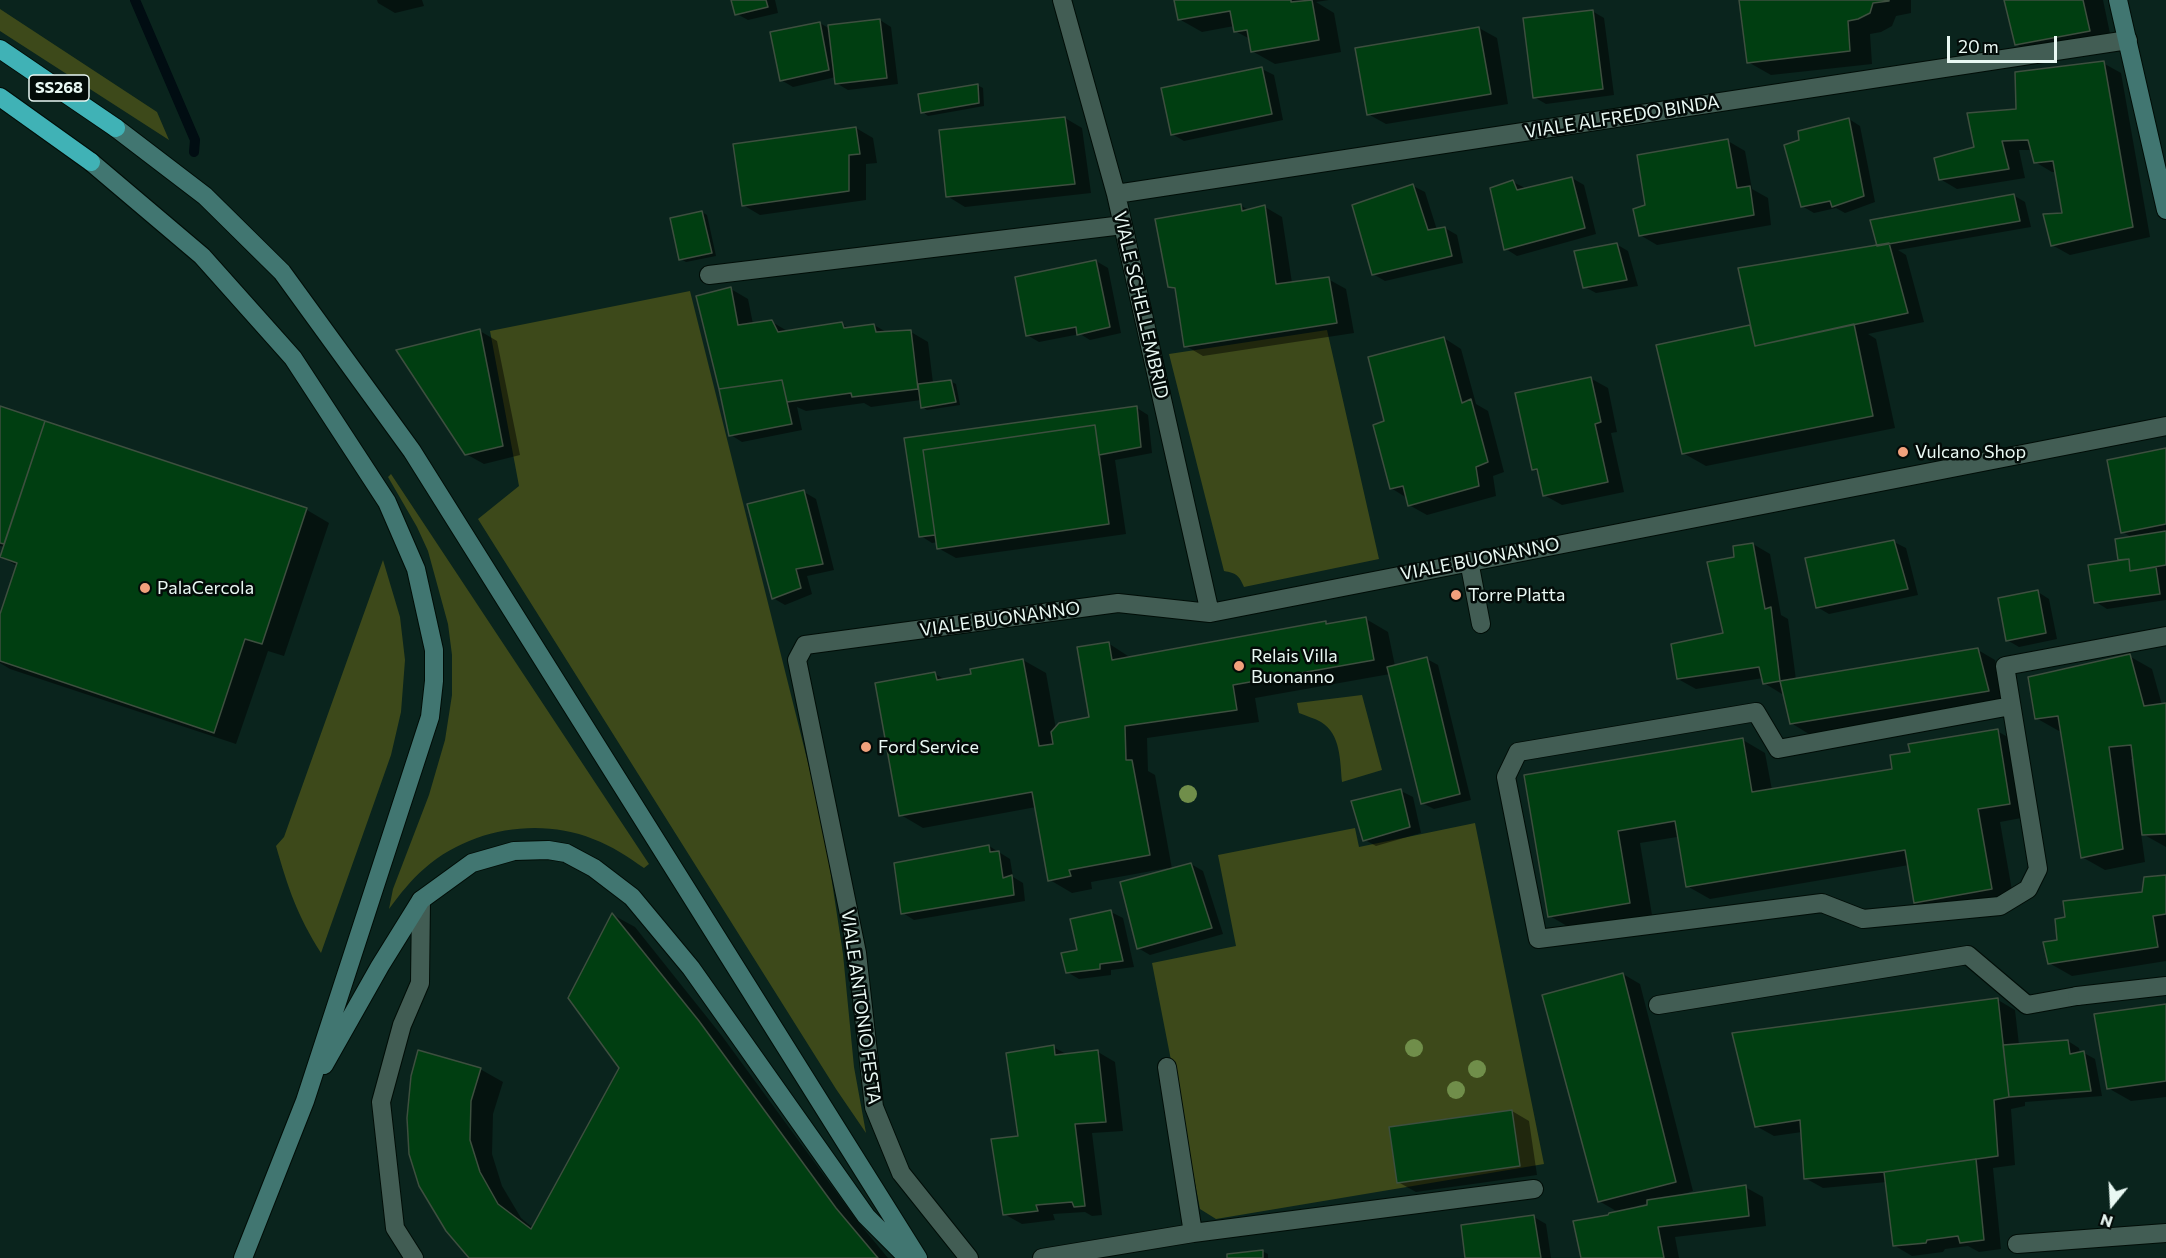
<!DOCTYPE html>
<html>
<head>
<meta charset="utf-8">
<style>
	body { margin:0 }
	#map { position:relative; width:2166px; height:1258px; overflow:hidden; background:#0a241d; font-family:Commissioner,sans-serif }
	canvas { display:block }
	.north { position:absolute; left:2082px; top:1174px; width:60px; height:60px; -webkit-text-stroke:4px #030b08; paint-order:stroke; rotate:198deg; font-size:16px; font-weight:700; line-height:24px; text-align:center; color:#e9f8f3 }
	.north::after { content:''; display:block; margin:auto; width:21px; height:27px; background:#e9f8f3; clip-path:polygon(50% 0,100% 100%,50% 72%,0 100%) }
	.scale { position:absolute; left:1947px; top:36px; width:110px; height:27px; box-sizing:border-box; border:3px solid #e9f8f3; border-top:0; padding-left:8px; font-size:18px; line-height:21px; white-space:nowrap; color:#e9f8f3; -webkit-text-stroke:4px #030b08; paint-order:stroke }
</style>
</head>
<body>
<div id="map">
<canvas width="2166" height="1258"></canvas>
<div class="north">N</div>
<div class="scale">20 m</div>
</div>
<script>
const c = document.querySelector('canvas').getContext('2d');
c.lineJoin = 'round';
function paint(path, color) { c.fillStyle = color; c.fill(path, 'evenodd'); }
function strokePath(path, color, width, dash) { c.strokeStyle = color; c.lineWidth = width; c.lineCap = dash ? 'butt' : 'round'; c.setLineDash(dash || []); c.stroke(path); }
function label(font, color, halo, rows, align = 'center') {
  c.font = font + ' Commissioner,sans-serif'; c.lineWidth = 5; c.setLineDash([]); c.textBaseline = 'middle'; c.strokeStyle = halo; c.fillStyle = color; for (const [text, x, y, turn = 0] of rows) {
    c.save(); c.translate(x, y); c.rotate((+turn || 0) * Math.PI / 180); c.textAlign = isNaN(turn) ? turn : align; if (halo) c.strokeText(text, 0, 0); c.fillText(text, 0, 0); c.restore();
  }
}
const green = new Path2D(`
	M 0,9 L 157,112 L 169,140 L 0,31 Z
	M 690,291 L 823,823 L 843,954 L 854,1067 L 866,1133 L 836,1089 L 478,519 L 519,486 L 490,331 Z
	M 1327,330 L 1379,559 L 1244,587 C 1239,575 1236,573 1224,571 L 1169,354 Z
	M 391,474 L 649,864 L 644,868 C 628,857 612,846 593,839 C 538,817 470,829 425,868 C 411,880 400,894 389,909 L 393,889 L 429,795 L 445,740 L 452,695 L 452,655 L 448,624 L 428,551 L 417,527 L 388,477 Z
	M 383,560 L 400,617 L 405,660 L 401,712 L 391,755 L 321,953 C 297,915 288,888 276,846 L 284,837 Z
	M 1362,695 L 1382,770 L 1342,782 C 1340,761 1341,734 1321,722 C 1314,718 1306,716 1299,713 L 1297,703 Z
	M 1475,823 L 1544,1164 L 1216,1219 L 1200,1209 L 1152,963 L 1236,946 L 1218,855 L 1355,828 L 1359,847 Z`);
const shadow = new Path2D(`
	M 377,0 L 422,0 L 424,6 L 395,13 L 378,3 Z
	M 733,0 L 775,0 L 778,13 L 748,20 L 737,14 Z
	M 1176,0 L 1329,0 L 1316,2 L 1334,13 L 1341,52 L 1275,64 L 1252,51 L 1250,39 L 1235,31 L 1234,26 L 1202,32 L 1179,19 Z
	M 1740,0 L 1911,0 L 1911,13 L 1896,16 L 1892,26 L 1881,32 L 1870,34 L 1872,64 L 1771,75 L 1748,62 Z
	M 2005,0 L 2103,0 L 2112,43 L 2038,57 L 2016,44 Z
	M 1592,11 L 1604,18 L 1614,95 L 1546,104 L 1534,97 Z
	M 880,20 L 891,27 L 898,84 L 848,90 L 836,83 L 836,77 L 793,87 L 781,80 L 820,23 L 830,29 Z
	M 1479,28 L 1497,38 L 1508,104 L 1386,124 L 1368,114 Z
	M 2103,63 L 2121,73 L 2150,237 L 2070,255 L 2052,245 L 2064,215 L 2057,172 L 2052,172 L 2035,162 L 2032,150 L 2019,150 L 2025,178 L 1957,189 L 1940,179 L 2017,110 Z
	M 1262,69 L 1274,75 L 1283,120 L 1184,141 L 1172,134 Z
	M 977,85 L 983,88 L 984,106 L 928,116 L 923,112 Z
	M 1065,118 L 1082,128 L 1091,193 L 965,207 L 947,196 Z
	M 1849,119 L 1860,126 L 1875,202 L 1845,213 L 1836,208 L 1814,213 L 1802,206 Z
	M 856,128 L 873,138 L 877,163 L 866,164 L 866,200 L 760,215 L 743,205 Z
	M 1728,141 L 1745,151 L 1752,189 L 1768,198 L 1771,225 L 1657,245 L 1640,235 L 1647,206 Z
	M 1572,178 L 1584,185 L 1596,234 L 1517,256 L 1506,249 L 1513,182 L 1525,188 Z
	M 1413,186 L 1425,192 L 1437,230 L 1445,228 L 1457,235 L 1463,263 L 1385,281 L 1373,274 Z
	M 2013,195 L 2025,202 L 2031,227 L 1898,250 L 1906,255 L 1924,322 L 1868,334 L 1876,339 L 1895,428 L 1706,466 L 1683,453 L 1658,346 L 1752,326 L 1878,247 Z
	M 1240,205 L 1250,211 L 1265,207 L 1282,217 L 1292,283 L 1328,279 L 1346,289 L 1354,333 L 1203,356 L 1186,346 L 1177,291 L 1169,286 Z
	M 702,212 L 707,215 L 716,256 L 686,262 L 681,259 Z
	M 1616,244 L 1628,251 L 1638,286 L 1596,293 L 1585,287 Z
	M 1096,261 L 1108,268 L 1121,333 L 1090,340 L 1080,334 L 1039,342 L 1027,335 Z
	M 731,289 L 748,299 L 753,324 L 772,322 L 789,332 L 842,324 L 850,329 L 874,325 L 888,333 L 911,332 L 928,342 L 933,383 L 950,381 L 956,384 L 960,405 L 927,410 L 922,407 L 921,400 L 871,407 L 864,403 L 806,411 L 797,407 L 802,430 L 742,442 L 731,435 Z
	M 480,331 L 497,341 L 520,455 L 484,464 L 466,454 Z
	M 1444,338 L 1461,349 L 1476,404 L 1488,411 L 1504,472 L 1493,476 L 1496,496 L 1427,515 L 1409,505 L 1407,498 L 1391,488 L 1386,422 Z
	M 1590,378 L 1608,388 L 1617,432 L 1611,433 L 1624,492 L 1562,505 L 1544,495 L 1539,473 L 1533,469 Z
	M 0,408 L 307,510 L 329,523 L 284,656 L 268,651 L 236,744 L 10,669 L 0,663 L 0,619 L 17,566 L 2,557 L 5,547 L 0,546 Z
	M 1137,408 L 1148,415 L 1152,453 L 1115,460 L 1126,534 L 956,558 L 938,548 L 938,542 L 932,543 L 921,536 L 906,439 Z
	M 2166,450 L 2166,600 L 2107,609 L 2096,602 L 2120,562 L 2117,540 L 2133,538 L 2123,532 Z
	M 804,492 L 816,499 L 834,570 L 807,576 L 812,594 L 785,605 L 773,598 Z
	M 1894,542 L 1906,548 L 1918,595 L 1829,614 L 1817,607 Z
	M 1753,544 L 1770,554 L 1781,615 L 1788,619 L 1796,680 L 1978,650 L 1995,660 L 2005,700 L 1809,734 L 1791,723 L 1784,693 L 1782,694 L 1764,683 L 1763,678 L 1696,689 L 1678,679 L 1725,634 L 1735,558 Z
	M 2038,592 L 2049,599 L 2057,639 L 2019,647 L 2007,640 Z
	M 1366,619 L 1388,632 L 1395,666 L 1427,659 L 1438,665 L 1471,800 L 1434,809 L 1422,803 L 1390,674 L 1255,698 L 1259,722 L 1147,738 L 1148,771 L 1155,775 L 1172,869 L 1191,864 L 1203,871 L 1223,934 L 1150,955 L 1138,948 L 1168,868 L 1091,882 L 1092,889 L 1072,893 L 1050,880 L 1036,807 L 923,828 L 901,815 L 935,674 L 946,680 L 973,675 L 1023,660 L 1046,673 L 1056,729 L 1091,718 L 1108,643 L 1131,658 L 1325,622 L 1330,625 Z
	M 2129,656 L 2152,669 L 2162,705 L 2166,704 L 2166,847 L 2141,833 L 2145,862 L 2105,870 L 2082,857 L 2062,730 L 2059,731 L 2036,718 ZM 2131,759 L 2134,759 L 2137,777 L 2134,778 Z
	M 1997,731 L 2020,744 L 2032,816 L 2000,822 L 2014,902 L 1938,915 L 1915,902 L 1909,865 L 1710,899 L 1687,886 L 1677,837 L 1640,843 L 1652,915 L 1572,929 L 1550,916 L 1525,776 L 1743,740 L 1765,753 L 1772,790 L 1894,770 Z
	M 1401,791 L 1413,797 L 1421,833 L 1376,846 L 1365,840 Z
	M 989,846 L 1010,859 L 1013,877 L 1023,883 L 1025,901 L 914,920 L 903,913 Z
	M 2166,877 L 2166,961 L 2072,976 L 2049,963 L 2058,941 L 2143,893 Z
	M 1111,912 L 1123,918 L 1134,967 L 1111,970 L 1111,975 L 1079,979 L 1067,972 L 1079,951 Z
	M 613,915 L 635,927 L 722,1036 L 859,1223 L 888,1258 L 471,1258 L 421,1186 L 480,1069 L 503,1082 L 493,1114 L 492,1154 L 502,1186 L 521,1218 L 533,1228 L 620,1068 Z
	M 1623,974 L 1640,984 L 1693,1191 L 1680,1195 L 1680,1197 L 1745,1187 L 1763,1197 L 1766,1226 L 1675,1237 L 1679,1258 L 1582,1258 L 1609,1216 L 1618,1212 L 1599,1201 ZM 1649,1203 L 1649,1206 L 1637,1208 L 1637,1206 Z
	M 1998,1000 L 2015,1010 L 2019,1045 L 2068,1041 L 2079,1048 L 2080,1053 L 2084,1053 L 2095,1059 L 2102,1096 L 2025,1102 L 2025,1106 L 2011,1109 L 2015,1165 L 1993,1168 L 2001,1249 L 1979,1252 L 1968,1246 L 1945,1249 L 1943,1252 L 1912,1256 L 1895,1246 L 1887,1182 L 1823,1188 L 1805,1178 L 1802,1132 L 1774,1136 L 1756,1126 Z
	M 2166,1006 L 2166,1097 L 2131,1101 L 2108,1088 Z
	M 1053,1047 L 1068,1055 L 1098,1052 L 1115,1062 L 1123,1131 L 1092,1133 L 1102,1215 L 1092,1216 L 1085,1212 L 1053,1214 L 1055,1220 L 1022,1224 L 1004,1214 L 1019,1137 Z
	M 1512,1111 L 1529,1121 L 1537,1175 L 1416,1192 L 1398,1182 Z
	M 1534,1217 L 1546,1224 L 1551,1258 L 1467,1258 Z
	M 1262,1251 L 1268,1254 L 1268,1258 L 1229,1258 Z`);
const stream = new Path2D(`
	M 135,0 L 195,140 L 194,152`);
const building = new Path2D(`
	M 731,0 L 766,0 L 768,7 L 735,15 Z
	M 1174,0 L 1291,0 L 1291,2 L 1312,0 L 1319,40 L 1251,52 L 1247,30 L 1234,32 L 1230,11 L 1178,20 Z
	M 1739,0 L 1889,0 L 1889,1 L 1873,3 L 1870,13 L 1858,19 L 1848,21 L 1850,51 L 1747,63 Z
	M 2004,0 L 2083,0 L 2090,31 L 2015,45 Z
	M 1593,10 L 1603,89 L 1533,98 L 1523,18 Z
	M 880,19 L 887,78 L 835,84 L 828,25 Z
	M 820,22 L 829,70 L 780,81 L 770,32 Z
	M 1479,27 L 1491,94 L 1367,115 L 1355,48 Z
	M 2104,61 L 2133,227 L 2051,246 L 2043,214 L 2062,213 L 2053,161 L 2034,163 L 2028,140 L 2002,141 L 2009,169 L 1939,180 L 1934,158 L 1974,147 L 1967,113 L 2016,109 L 2015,72 Z
	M 1262,67 L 1272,114 L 1171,135 L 1161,88 Z
	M 978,84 L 979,103 L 921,113 L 918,94 Z
	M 1065,117 L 1075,184 L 946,197 L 939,130 Z
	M 1849,118 L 1864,196 L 1832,207 L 1830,201 L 1801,207 L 1784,145 L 1799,140 L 1798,131 Z
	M 856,127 L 860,154 L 849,155 L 849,191 L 742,206 L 733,144 Z
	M 1728,139 L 1737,188 L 1750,186 L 1754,215 L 1639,236 L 1633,209 L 1645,205 L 1637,155 Z
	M 1572,177 L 1585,228 L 1504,250 L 1490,188 L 1513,180 L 1517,190 Z
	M 1413,184 L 1428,230 L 1445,227 L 1452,256 L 1372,275 L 1352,205 Z
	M 2014,194 L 2020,221 L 1877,246 L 1870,220 Z
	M 1241,204 L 1242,211 L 1265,205 L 1276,284 L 1329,277 L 1337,323 L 1184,347 L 1175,288 L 1168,287 L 1155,219 Z
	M 702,211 L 712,253 L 679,260 L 670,218 Z
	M 1617,243 L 1627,280 L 1583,288 L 1574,251 Z
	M 1889,243 L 1908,313 L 1755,346 L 1738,268 Z
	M 1096,260 L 1110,327 L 1077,335 L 1076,327 L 1026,336 L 1015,277 Z
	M 731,287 L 738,325 L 772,320 L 778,332 L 842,322 L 844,328 L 874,324 L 876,332 L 911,330 L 918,389 L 852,397 L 851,393 L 787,402 L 782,380 L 719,389 L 696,296 Z
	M 1854,324 L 1873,416 L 1682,454 L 1656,345 L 1750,325 L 1755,346 Z
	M 480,329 L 503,446 L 465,455 L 396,350 Z
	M 1444,337 L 1462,403 L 1471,399 L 1488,462 L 1476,467 L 1479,486 L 1408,506 L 1403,486 L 1390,489 L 1373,425 L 1384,421 L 1368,357 Z
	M 1591,377 L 1601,422 L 1595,424 L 1608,482 L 1543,496 L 1537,469 L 1532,470 L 1515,393 Z
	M 782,380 L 792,424 L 729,436 L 719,389 Z
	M 951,380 L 956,402 L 921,408 L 918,384 Z
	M 0,406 L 45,421 L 4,544 L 0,543 Z
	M 1137,406 L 1141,447 L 1099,455 L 1095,425 L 923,450 L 935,535 L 919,537 L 904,438 Z
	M 45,421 L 307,508 L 262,644 L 245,639 L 214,733 L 0,661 L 0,614 L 17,563 L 0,557 Z
	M 1095,425 L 1109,524 L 937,549 L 923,450 Z
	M 2166,448 L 2166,524 L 2121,533 L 2107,460 Z
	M 804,490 L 823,564 L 796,569 L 801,588 L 772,599 L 747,504 Z
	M 2166,531 L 2166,565 L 2130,571 L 2129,559 L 2118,560 L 2115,539 Z
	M 1894,540 L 1908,589 L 1816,608 L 1805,558 Z
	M 1753,543 L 1765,609 L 1771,607 L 1780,681 L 1763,684 L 1759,667 L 1677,679 L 1671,644 L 1723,633 L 1707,562 L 1734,557 L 1733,546 Z
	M 2129,559 L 2130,571 L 2156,567 L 2160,594 L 2094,603 L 2088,565 Z
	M 2038,590 L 2046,633 L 2006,641 L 1998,598 Z
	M 1366,617 L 1374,660 L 1233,685 L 1237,710 L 1125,726 L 1126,760 L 1132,760 L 1150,855 L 1069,870 L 1071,876 L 1048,881 L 1032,792 L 899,816 L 875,683 L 935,672 L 937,680 L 971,674 L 970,669 L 1023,659 L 1039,746 L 1053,744 L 1051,732 L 1059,723 L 1089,717 L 1077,647 L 1109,642 L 1112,660 L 1326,621 L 1326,624 Z
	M 1978,648 L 1989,691 L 1790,724 L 1780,681 Z
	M 2130,654 L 2144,706 L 2166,703 L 2166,834 L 2142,835 L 2131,745 L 2109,747 L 2123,849 L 2081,858 L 2058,716 L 2035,719 L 2028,677 Z
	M 1427,657 L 1460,794 L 1421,804 L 1387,667 Z
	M 1998,729 L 2010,804 L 1978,809 L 1992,889 L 1914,903 L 1905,850 L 1686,887 L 1675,821 L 1618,831 L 1630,903 L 1548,917 L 1524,775 L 1743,738 L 1752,792 L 1892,769 L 1890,755 L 1910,752 L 1908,744 Z
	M 1401,789 L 1410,827 L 1363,841 L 1351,801 Z
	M 989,845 L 990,852 L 999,851 L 1003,878 L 1012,875 L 1014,895 L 901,914 L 894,863 Z
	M 1191,863 L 1212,928 L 1137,949 L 1120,882 Z
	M 2166,875 L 2166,914 L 2153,916 L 2158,947 L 2048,964 L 2043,942 L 2057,940 L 2055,919 L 2065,917 L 2063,901 L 2142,892 L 2144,877 Z
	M 1111,910 L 1123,961 L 1100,964 L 1100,969 L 1066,973 L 1061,953 L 1077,950 L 1070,919 Z
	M 612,913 L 699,1021 L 836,1208 L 878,1258 L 469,1258 L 446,1231 L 419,1186 L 409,1154 L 407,1118 L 411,1076 L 418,1050 L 481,1068 L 471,1101 L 470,1140 L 480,1172 L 498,1204 L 531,1229 L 619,1068 L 568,998 Z
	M 1623,973 L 1676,1182 L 1598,1202 L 1542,995 Z
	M 1998,998 L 2009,1097 L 1994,1100 L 1998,1156 L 1884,1172 L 1804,1179 L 1800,1120 L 1755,1127 L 1732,1033 Z
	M 2166,1004 L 2166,1081 L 2107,1089 L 2094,1014 Z
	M 2068,1040 L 2070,1054 L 2084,1051 L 2091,1091 L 2009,1097 L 2003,1045 Z
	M 1054,1045 L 1055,1055 L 1098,1050 L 1106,1122 L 1075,1124 L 1085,1206 L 1074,1207 L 1072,1202 L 1036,1205 L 1038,1211 L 1003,1215 L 991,1139 L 1018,1136 L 1006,1053 Z
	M 1512,1110 L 1520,1166 L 1397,1183 L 1389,1127 Z
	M 1976,1159 L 1984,1240 L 1960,1243 L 1958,1236 L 1927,1240 L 1926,1243 L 1893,1246 L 1884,1172 Z
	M 1746,1185 L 1749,1216 L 1658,1227 L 1664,1258 L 1581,1258 L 1573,1221 L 1608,1215 L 1609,1213 L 1647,1205 L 1647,1200 Z
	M 1534,1215 L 1541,1258 L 1465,1258 L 1461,1225 Z
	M 1263,1250 L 1263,1258 L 1227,1258 L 1227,1254 Z`);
const lane = new Path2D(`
	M 1469,561 L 1481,624
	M 1658,1005 L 1968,955 L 2027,1005 L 2077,996
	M 1167,1067 L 1193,1233
	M 2017,1244 L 2166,1233
	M 414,1258 L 395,1228 L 381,1102 L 402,1025 L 420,983 L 421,900
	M 1042,1258 L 1193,1233 L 1534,1189`);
const street = new Path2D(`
	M 1062,0 L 1116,194 L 1210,613
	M 1116,194 L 2128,40
	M 709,275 L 1123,225
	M 2011,706 L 1778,749 L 1756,712 L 1518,752 L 1506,777 L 1538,939 L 1822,903 L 1863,919 L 2000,906 L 2028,889 L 2038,869 L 2005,666 L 2166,636
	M 2077,996 L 2166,986
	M 969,1258 L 901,1173 L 874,1107 L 857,953 L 797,660 L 805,645 L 1118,603 L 1210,613 L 2166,426`);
const secondary = new Path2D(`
	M 2118,0 L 2166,210
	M 116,128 L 205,196 L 282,272 L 412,451 L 918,1258
	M 91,162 L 202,256 L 293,358 L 387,502 L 416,569 L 434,650 L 434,681 L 430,717 L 305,1101 L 243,1258
	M 324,1065 L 380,966 L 421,900 L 472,863 L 514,851 L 548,850 L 566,853 L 594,868 L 632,897 L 691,968 L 866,1216 L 908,1258`);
const highway = new Path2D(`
	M 0,49 L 116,128
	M 0,97 L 91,162`);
const trees = [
	[1188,794],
	[1414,1048],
	[1477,1069],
	[1456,1090]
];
const markers = [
	[1903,452,6,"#f1a17c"],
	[145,588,6,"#f1a17c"],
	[1456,595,6,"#f1a17c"],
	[1239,666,6,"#f1a17c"],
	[866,747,6,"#f1a17c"]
];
const shields = [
	[59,88,60]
];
const shieldNames = [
	["SS268",59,88]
];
const streetNames = [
	["VIALE ALFREDO BINDA",1622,117,-9],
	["VIALE SCHELLEMBRID",1141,305,77],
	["VIALE BUONANNO",1480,559,-11],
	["VIALE BUONANNO",1000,619,-8],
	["VIALE ANTONIO FESTA",861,1007,82]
];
const poiNames = [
	["Vulcano Shop",1915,452],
	["PalaCercola",157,588],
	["Torre Platta",1468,595],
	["Relais Villa",1251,656],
	["Buonanno",1251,677],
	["Ford Service",878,747]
];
paint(green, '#3d491a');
paint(shadow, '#0007');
strokePath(stream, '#010d12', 10);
paint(building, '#003e11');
strokePath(building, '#3d4f3f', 1.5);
strokePath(lane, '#000d07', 20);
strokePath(street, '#000d07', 20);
strokePath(secondary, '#000d07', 20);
strokePath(highway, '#000d07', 20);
strokePath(lane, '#425d54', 18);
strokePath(street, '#425d54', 18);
strokePath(secondary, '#417671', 18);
strokePath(highway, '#40b2b6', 18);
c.fillStyle = '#708e4a';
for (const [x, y] of trees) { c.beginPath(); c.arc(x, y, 9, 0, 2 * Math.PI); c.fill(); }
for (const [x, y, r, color] of markers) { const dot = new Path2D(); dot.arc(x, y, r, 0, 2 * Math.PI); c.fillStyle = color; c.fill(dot); strokePath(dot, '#030b08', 2); }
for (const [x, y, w] of shields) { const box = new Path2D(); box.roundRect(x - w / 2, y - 13, w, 26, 4.5); c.fillStyle = '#030b08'; c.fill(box); strokePath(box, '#e9f8f3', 1.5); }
label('bold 16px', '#e9f8f3', null, shieldNames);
label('18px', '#e9f8f3', '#030b08', streetNames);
label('18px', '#e9f8f3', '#030b08', poiNames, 'left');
</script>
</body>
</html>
